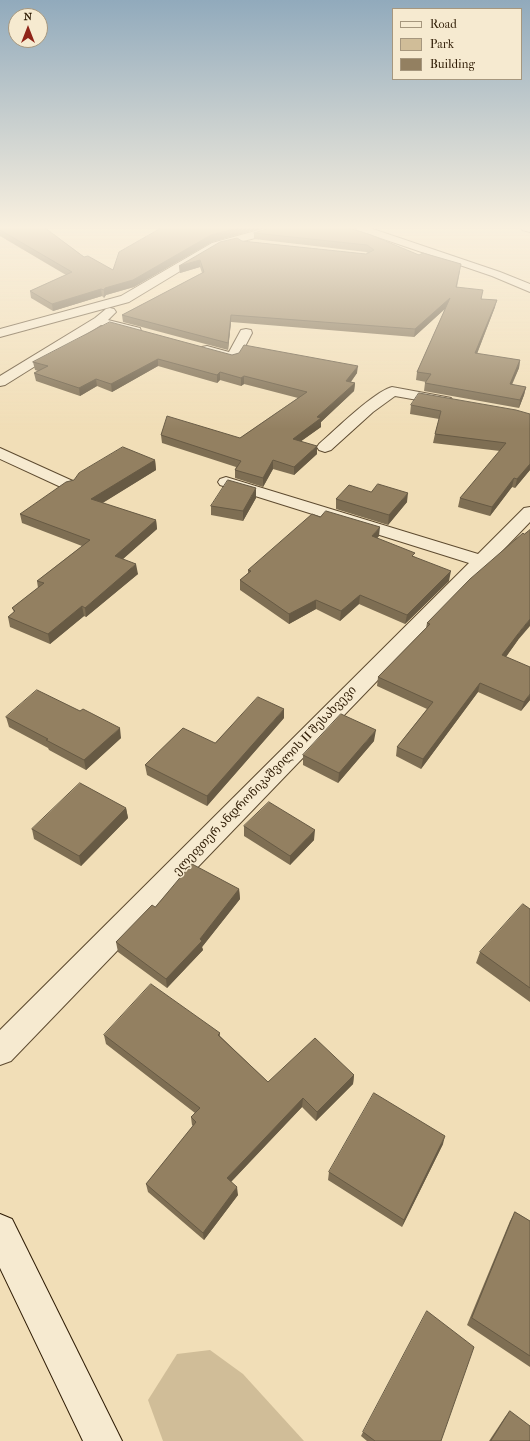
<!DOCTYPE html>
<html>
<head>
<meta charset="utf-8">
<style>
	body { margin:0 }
	#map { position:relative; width:530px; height:1441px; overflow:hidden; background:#f1deb7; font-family:"IM FELL French Canon",serif }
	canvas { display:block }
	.legend { position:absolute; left:392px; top:8px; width:130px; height:72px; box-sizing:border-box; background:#f6ead0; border:1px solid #a6977e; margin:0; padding:5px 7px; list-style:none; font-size:12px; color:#2d1a03 }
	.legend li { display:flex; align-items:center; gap:8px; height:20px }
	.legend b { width:20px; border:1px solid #a6977e }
	.north { position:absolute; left:8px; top:8px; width:40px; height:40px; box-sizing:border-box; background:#f6ead0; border:1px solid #a6977e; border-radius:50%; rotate:0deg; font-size:11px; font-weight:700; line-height:16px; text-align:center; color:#2d1a03 }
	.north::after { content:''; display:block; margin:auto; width:14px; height:18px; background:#8f2418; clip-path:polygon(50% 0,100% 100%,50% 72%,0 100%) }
</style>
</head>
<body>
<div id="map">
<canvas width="530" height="1441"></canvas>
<ul class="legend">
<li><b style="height:5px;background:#f6ead0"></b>Road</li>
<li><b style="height:11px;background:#d0bd98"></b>Park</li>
<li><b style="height:11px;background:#938061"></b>Building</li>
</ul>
<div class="north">N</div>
</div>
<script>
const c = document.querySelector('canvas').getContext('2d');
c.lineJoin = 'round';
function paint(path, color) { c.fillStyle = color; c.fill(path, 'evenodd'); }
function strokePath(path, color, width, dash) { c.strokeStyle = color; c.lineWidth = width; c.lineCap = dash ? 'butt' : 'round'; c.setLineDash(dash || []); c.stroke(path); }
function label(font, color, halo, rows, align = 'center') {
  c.font = font + ' "IM FELL French Canon","Noto Serif Georgian",serif'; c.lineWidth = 3; c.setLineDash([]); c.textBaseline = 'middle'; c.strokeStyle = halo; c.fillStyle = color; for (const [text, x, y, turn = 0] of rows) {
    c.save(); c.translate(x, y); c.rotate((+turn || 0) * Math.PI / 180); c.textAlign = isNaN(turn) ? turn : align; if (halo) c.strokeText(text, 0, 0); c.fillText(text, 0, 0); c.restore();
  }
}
const green = new Path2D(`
	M 210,1350 L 243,1374 L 304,1441 L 163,1441 L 148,1400 L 177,1354 Z`);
const minor = new Path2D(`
	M 266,228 L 279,228 L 278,230 L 263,236 L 220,247 L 129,302 L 0,337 L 0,329 L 121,296 L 212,243 Z
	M 521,228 L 530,228 L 530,232 L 522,230 Z
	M 110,308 L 114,309 L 116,312 L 108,320 L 140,328 L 141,331 L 140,334 L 135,335 L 101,325 L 5,385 L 0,386 L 0,376 L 95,318 L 106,309 Z
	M 246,329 L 251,330 L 252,333 L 238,360 L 233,361 L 202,353 L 200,350 L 202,347 L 207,346 L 229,352 L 241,330 Z
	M 392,387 L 446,397 L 451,398 L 453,401 L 451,404 L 446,405 L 395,396 L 373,412 L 331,450 L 325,452 L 319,450 L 317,447 L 319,444 C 335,430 375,391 392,387 Z
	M 0,448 L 75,482 L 77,485 L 75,488 L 69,490 L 63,488 L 0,459 Z
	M 226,477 L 478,554 L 524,508 L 530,507 L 530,522 L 11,1061 L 0,1065 L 0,1030 L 469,563 L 220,485 L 218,482 L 220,479 Z`);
const tertiary = new Path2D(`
	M 356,228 L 370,228 L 500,272 L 530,284 L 530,292 L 492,276 L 357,230 Z`);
const secondary = new Path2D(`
	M 0,1214 L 12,1219 L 122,1441 L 83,1441 L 0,1268 Z`);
const wall = new Path2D(`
	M 0,228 L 48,228 L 47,229 L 84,257 L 113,270 L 161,228 L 262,228 L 212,242 L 134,287 L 106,295 L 104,298 L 102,296 L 53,311 L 31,298 L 30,291 L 66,275 L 0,236 Z
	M 349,228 L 460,271 L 457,287 L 482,299 L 495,307 L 477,354 L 520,360 L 519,368 L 512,385 L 526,387 L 524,395 L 519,408 L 424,391 L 425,383 L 426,382 L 416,380 L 417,372 L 445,309 L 414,337 L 231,322 L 228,350 L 123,322 L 122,315 L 202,273 L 200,267 L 180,273 L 179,266 L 242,241 L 366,254 L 368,253 L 366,252 L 254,239 L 254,233 Z
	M 232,355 L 357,373 L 351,382 L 355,383 L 354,391 L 321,422 L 321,427 L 301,441 L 317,454 L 294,475 L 273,469 L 263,487 L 235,478 L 235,470 L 236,467 L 162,443 L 161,435 L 240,438 L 298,398 L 244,384 L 241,386 L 220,380 L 217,383 L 158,366 L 112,392 L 97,386 L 80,396 L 36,381 L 34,373 L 38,371 L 35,370 L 33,362 Z
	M 411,405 L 516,410 L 530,470 L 515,488 L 512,487 L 490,516 L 458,507 L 460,498 L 500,451 L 433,443 L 435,434 L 439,419 L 410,414 Z
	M 155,460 L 156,470 L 102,503 L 156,520 L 157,529 L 123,559 L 138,574 L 86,617 L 84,616 L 50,644 L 10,627 L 8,617 L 14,612 L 12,608 L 38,588 L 37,581 L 82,546 L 22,523 L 20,514 Z
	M 256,498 L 243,521 L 211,515 L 211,506 Z
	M 336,499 L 407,502 L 388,525 L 336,509 Z
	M 524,534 L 518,640 L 506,657 L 530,700 L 521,711 L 478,692 L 421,769 L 396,756 L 397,747 L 427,709 L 377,686 L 378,677 L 426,628 L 427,623 Z
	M 379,536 L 377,538 L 415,557 L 449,581 L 405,624 L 359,604 L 340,621 L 316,609 L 289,624 L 240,590 L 240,580 L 248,573 L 248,570 Z
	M 6,717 L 121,738 L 86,770 L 49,750 L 48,748 L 9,727 Z
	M 284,718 L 207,806 L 147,775 L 145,765 L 215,743 Z
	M 374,741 L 338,783 L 303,765 L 303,755 Z
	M 126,808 L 128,818 L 81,866 L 34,839 L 32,829 Z
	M 244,826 L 314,840 L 290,865 L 244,836 Z
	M 239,889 L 240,899 L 202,947 L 203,950 L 167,988 L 118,952 L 116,942 L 155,907 Z
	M 530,909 L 530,1002 L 476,963 L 480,952 Z
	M 220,1033 L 220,1036 L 268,1082 L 354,1075 L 353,1084 L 316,1121 L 302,1107 L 231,1182 L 238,1195 L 204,1240 L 148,1192 L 146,1184 L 193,1126 L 192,1125 L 191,1117 L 195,1113 L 106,1044 L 104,1035 Z
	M 443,1144 L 402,1227 L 328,1180 L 329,1172 Z
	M 515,1212 L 530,1221 L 530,1367 L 467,1325 L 510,1221 Z
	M 510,1411 L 530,1441 L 489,1441 L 505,1417 Z
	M 363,1432 L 441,1441 L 367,1441 L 361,1436 Z`);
const shadedWall = new Path2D(`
	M 238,228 L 262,228 L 212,242 L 134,287 L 106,295 L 104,298 L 104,290 L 105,288 L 211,235 Z
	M 200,260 L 200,267 L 180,273 L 179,266 Z
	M 101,289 L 102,296 L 53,311 L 52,304 Z
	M 450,298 L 449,305 L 414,337 L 415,329 Z
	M 497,300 L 495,307 L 474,361 L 475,353 Z
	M 231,315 L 231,322 L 228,350 L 228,343 Z
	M 158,359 L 158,366 L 112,392 L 111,384 Z
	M 520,360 L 519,368 L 508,392 L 510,384 Z
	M 358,366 L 357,373 L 345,389 L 346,381 Z
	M 220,372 L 220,380 L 217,383 L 217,375 Z
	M 244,376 L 244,384 L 241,386 L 241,378 Z
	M 96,379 L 97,386 L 80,396 L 79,388 Z
	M 355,383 L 354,391 L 321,422 L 321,427 L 293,447 L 293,439 Z
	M 526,387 L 524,395 L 519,408 L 520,400 Z
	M 317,446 L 317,454 L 294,475 L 294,467 Z
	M 155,460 L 156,470 L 93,509 L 91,499 Z
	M 273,460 L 273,469 L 263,487 L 263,478 Z
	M 530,464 L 530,470 L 515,488 L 517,479 Z
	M 514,478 L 512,487 L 490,516 L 492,507 Z
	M 256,488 L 256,498 L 243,521 L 243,511 Z
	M 408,493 L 407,502 L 388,525 L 389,515 Z
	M 156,520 L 157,529 L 116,565 L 115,556 Z
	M 380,527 L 379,536 L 371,545 L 372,536 Z
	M 136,564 L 138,574 L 86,617 L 85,608 Z
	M 451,571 L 449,581 L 405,624 L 407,615 Z
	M 360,595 L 359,604 L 340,621 L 341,611 Z
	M 316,600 L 316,609 L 289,624 L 289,614 Z
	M 82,606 L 84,616 L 50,644 L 48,634 Z
	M 530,619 L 530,626 L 518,640 L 500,665 L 502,655 L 521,630 Z
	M 480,683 L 478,692 L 421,769 L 423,759 Z
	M 530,694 L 530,700 L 521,711 L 524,702 Z
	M 284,709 L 284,718 L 207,806 L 207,796 Z
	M 120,728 L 121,738 L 86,770 L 84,760 Z
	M 376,730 L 374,741 L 338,783 L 339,773 Z
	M 126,808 L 128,818 L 81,866 L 79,856 Z
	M 315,830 L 314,840 L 290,865 L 290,856 Z
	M 239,889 L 240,899 L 202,947 L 203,950 L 167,988 L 166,979 L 200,939 Z
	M 354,1075 L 353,1084 L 316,1121 L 317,1112 Z
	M 303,1098 L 302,1107 L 227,1186 L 227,1178 Z
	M 445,1136 L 443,1144 L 402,1227 L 404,1220 Z
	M 237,1187 L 238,1195 L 204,1240 L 203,1233 Z`);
const building = new Path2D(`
	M 0,228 L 45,228 L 84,257 L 88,256 L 113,270 L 119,252 L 161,228 L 238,228 L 211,235 L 133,280 L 105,288 L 104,290 L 101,289 L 52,304 L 30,291 L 72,272 L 0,230 Z
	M 270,228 L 349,228 L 371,235 L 419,255 L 423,253 L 461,264 L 456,287 L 483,290 L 481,299 L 497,300 L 475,353 L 520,360 L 510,384 L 526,387 L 520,400 L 425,383 L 431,374 L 417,372 L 450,298 L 415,329 L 231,315 L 228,343 L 122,315 L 204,272 L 200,260 L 179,266 L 220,242 L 237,238 L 242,241 L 366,254 L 374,250 L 367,245 L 254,233 Z
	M 110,322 L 232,355 L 239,353 L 244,345 L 358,366 L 346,381 L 355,383 L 317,417 L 321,418 L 293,439 L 317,446 L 294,467 L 273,460 L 263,478 L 235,470 L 241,461 L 161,435 L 167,416 L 240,438 L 307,392 L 244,376 L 241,378 L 220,372 L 217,375 L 158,359 L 111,384 L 96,379 L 79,388 L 34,373 L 48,366 L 33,362 Z
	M 419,393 L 516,410 L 530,414 L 530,464 L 517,479 L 514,478 L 492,507 L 460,498 L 506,443 L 435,434 L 441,411 L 411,405 Z
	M 123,447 L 155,460 L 91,499 L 156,520 L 115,556 L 136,564 L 85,608 L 82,606 L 48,634 L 8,617 L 15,611 L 12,608 L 44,583 L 37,581 L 90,540 L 20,514 L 66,482 L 74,480 L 79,473 Z
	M 228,480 L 256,488 L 243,511 L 211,506 Z
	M 378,484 L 408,493 L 389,515 L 336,499 L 349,485 L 371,492 Z
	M 326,511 L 380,527 L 372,536 L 415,553 L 412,556 L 451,571 L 407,615 L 360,595 L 341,611 L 316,600 L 289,614 L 240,580 L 251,571 L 248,570 L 312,514 L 320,517 Z
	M 530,530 L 530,619 L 521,630 L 502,655 L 530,667 L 530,694 L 524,702 L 480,683 L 423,759 L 397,747 L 433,702 L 378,677 L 430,624 L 427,623 L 470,579 L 523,533 L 524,534 Z
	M 37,690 L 80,711 L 83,709 L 120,728 L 84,760 L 46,740 L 48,739 L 6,717 Z
	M 258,697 L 284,709 L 207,796 L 145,765 L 183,728 L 215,743 Z
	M 341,714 L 376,730 L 339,773 L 303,755 Z
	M 80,783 L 126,808 L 79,856 L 32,829 Z
	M 269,802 L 315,830 L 290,856 L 244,826 Z
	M 192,864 L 239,889 L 200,939 L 202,941 L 166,979 L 116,942 L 152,905 L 155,907 Z
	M 523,904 L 530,909 L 530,988 L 480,952 Z
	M 151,984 L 220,1033 L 218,1035 L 268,1082 L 315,1038 L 354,1075 L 317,1112 L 303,1098 L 227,1178 L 237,1187 L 203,1233 L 146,1184 L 196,1122 L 191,1117 L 200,1108 L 104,1035 Z
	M 374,1093 L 445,1136 L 404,1220 L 329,1172 Z
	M 515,1212 L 530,1221 L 530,1356 L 472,1318 Z
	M 427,1311 L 474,1347 L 441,1441 L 375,1441 L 363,1432 Z
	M 510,1411 L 530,1426 L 530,1441 L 491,1441 Z`);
const streetNames = [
	["ელეფთერ ანდრონიკაშვილის II შესახვევი",265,781,-46]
];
paint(green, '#d0bd98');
strokePath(minor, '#5e4b30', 2);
strokePath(tertiary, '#5e4b30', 2);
strokePath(secondary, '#2d1a03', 2);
paint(minor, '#f6ead0');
paint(tertiary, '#f6ead0');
paint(secondary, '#f6ead0');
paint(wall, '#7e6e53');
paint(shadedWall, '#675a44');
paint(building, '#938061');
strokePath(building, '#675a44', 1);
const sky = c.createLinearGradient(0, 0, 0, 429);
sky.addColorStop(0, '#91aabc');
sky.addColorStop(0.53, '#f9f0df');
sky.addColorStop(1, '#f9f0df00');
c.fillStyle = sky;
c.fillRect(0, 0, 530, 429);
label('12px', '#2d1a03', '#f6ead0', streetNames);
</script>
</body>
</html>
